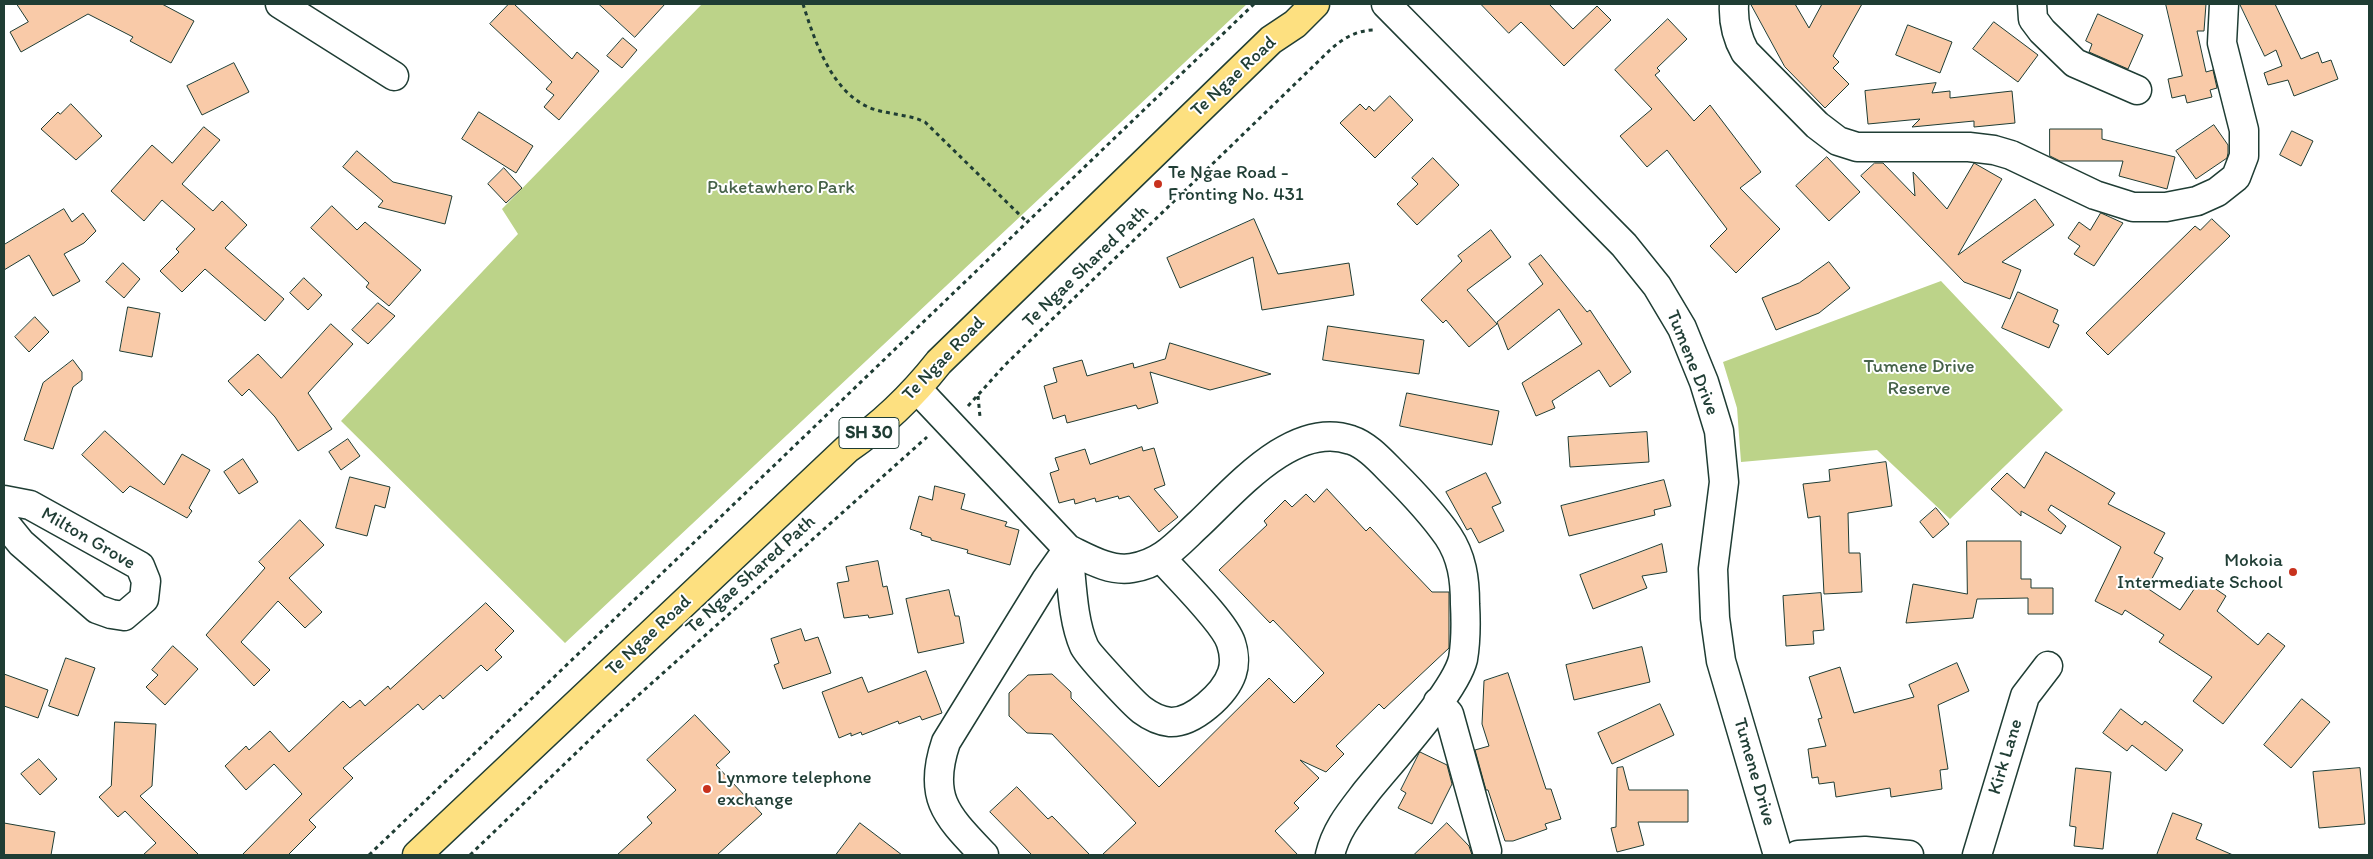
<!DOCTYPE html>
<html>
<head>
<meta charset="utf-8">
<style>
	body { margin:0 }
	#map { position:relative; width:2373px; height:859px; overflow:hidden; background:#fff; font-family:Itim,sans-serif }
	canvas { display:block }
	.frame { position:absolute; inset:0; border:5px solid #1f3d34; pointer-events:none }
</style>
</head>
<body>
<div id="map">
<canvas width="2373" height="859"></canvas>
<div class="frame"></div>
</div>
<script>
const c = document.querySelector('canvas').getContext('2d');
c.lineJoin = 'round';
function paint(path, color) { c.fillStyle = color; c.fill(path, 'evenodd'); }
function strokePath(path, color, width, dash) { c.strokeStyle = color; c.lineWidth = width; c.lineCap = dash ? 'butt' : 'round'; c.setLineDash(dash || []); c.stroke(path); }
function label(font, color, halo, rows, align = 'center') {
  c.font = font + ' Itim,sans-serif'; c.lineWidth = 4; c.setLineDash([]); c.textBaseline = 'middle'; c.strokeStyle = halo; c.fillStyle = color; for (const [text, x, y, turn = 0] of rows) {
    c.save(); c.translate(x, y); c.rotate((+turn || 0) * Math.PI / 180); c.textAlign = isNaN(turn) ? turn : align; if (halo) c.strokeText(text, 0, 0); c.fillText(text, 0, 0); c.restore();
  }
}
const green = new Path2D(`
	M 702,4 L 1247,4 L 565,643 L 341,421 L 518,234 L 502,209 Z
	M 1941,281 L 2063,410 L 1950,519 L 1877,450 L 1741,462 L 1737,408 L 1723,362 Z`);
const building = new Path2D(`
	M 17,4 L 162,4 L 194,21 L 171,63 L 130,41 L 133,37 L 88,14 L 21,52 L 10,32 L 28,22 Z
	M 509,4 L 514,4 L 572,59 L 577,52 L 599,71 L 559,120 L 544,107 L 554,95 L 546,89 L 552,82 L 490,24 Z
	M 599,4 L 665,4 L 635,37 Z
	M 1481,4 L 1549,4 L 1573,29 L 1597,6 L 1611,20 L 1564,66 L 1521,22 L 1509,33 Z
	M 1751,4 L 1795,4 L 1809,28 L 1822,4 L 1862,4 L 1833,56 L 1839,62 L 1833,68 L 1849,84 L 1825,108 L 1785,67 Z
	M 2166,4 L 2206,4 L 2204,31 L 2197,31 L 2206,72 L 2213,70 L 2217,88 L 2210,90 L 2212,97 L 2187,103 L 2185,95 L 2172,98 L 2168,79 L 2182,76 Z
	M 2240,4 L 2275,4 L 2301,59 L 2318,52 L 2322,63 L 2331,60 L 2338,79 L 2294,96 L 2288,80 L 2268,85 L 2264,73 L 2282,66 L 2276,50 L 2265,56 Z
	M 2098,14 L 2143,35 L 2128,69 L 2089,52 L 2092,44 L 2086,41 Z
	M 1668,19 L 1687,39 L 1657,68 L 1660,71 L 1655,75 L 1694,121 L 1710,105 L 1761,172 L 1740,188 L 1780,229 L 1736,273 L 1710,246 L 1727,229 L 1667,150 L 1647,167 L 1620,136 L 1652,109 L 1615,70 Z
	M 1994,22 L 2038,55 L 2018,82 L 1973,49 Z
	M 1908,25 L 1952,42 L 1940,73 L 1896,55 Z
	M 623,38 L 637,50 L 622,68 L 607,56 Z
	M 234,63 L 249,92 L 202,115 L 187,86 Z
	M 1936,83 L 1932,93 L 1950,91 L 1950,98 L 2012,91 L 2015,123 L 1974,127 L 1974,121 L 1912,127 L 1920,119 L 1868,124 L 1865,91 Z
	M 1390,96 L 1413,120 L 1375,158 L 1340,123 L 1360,104 L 1366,110 L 1369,106 L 1374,111 Z
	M 71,104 L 102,136 L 76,160 L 41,129 L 58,112 L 60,114 Z
	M 479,112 L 533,146 L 516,173 L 462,139 Z
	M 2214,125 L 2228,145 L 2228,153 L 2227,158 L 2196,179 L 2176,151 Z
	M 204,127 L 220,140 L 182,184 L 213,211 L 222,201 L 247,225 L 225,248 L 284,299 L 265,321 L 205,269 L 182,292 L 160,271 L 179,252 L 176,249 L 195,229 L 162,200 L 144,221 L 111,191 L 152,145 L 172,163 Z
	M 2050,129 L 2102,129 L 2102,139 L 2175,157 L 2167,189 L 2119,176 L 2123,161 L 2060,161 L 2050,156 Z
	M 2292,131 L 2313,141 L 2301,166 L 2280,155 Z
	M 357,151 L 393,182 L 452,196 L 445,224 L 378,207 L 383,201 L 343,167 Z
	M 1827,157 L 1860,192 L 1829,221 L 1796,186 Z
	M 1433,158 L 1459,185 L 1417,225 L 1397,204 L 1418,184 L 1412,178 Z
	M 1875,163 L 1883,163 L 1915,196 L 1913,172 L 1947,209 L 1974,163 L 2002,179 L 1958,255 L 2035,199 L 2054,225 L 2002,262 L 2021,270 L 2010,299 L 1964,282 L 1861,176 Z
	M 504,168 L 522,188 L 506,203 L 488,184 Z
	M 332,206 L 357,230 L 365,222 L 421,270 L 389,306 L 366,287 L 369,283 L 311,228 Z
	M 64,209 L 72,222 L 83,213 L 96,231 L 84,243 L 64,254 L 80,281 L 53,296 L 29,255 L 4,270 L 4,245 Z
	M 2101,213 L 2123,223 L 2094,266 L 2074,254 L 2080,246 L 2068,238 L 2079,222 L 2090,230 Z
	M 1254,219 L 1278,274 L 1349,263 L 1354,295 L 1262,310 L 1253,257 L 1180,288 L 1167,258 Z
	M 2212,219 L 2230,236 L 2108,355 L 2086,333 L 2195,226 L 2200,230 Z
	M 1491,230 L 1511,257 L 1467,290 L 1497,324 L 1469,347 L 1446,320 L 1443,323 L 1421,300 L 1462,261 L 1458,256 Z
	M 1541,255 L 1587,312 L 1590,310 L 1631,372 L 1610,387 L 1599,370 L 1552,401 L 1555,408 L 1536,416 L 1522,383 L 1582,344 L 1559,309 L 1508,350 L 1497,322 L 1543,284 L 1529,264 Z
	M 1829,262 L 1850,288 L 1819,313 L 1776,330 L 1762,298 L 1799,283 Z
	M 123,263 L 140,279 L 124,298 L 106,282 Z
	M 304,278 L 322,295 L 308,310 L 290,293 Z
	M 2018,292 L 2058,310 L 2053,322 L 2059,325 L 2049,348 L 2002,328 Z
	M 378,303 L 395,316 L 368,344 L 352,330 Z
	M 128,307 L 160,313 L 152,357 L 120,351 Z
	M 35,317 L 49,332 L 29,352 L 15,337 Z
	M 331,324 L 353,344 L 308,393 L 332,429 L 298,451 L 275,417 L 249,389 L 242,396 L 228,381 L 258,354 L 281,378 Z
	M 1328,326 L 1424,340 L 1419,374 L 1323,360 Z
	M 1170,343 L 1271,374 L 1210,390 L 1150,372 L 1158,403 L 1138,409 L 1136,405 L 1067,423 L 1065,415 L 1053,419 L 1044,386 L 1057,382 L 1053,368 L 1082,360 L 1087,376 L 1133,363 L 1134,368 L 1165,359 Z
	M 73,360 L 82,372 L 82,380 L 73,387 L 53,449 L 24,440 L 43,383 Z
	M 1407,393 L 1499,411 L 1492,445 L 1400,426 Z
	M 105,431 L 164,485 L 182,454 L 210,470 L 189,508 L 192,511 L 187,518 L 130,486 L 123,493 L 82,455 Z
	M 1647,432 L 1649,462 L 1570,467 L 1568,437 Z
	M 348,439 L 360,456 L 341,470 L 329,452 Z
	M 1142,447 L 1143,451 L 1154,448 L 1165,485 L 1154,489 L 1178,517 L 1159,532 L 1129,496 L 1119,499 L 1118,496 L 1096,502 L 1095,498 L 1075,504 L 1074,499 L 1059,503 L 1050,473 L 1059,470 L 1055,458 L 1085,449 L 1090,464 Z
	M 2046,452 L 2115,493 L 2108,504 L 2165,533 L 2154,553 L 2163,558 L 2147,588 L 2180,610 L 2201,579 L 2226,596 L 2217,611 L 2258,645 L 2268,633 L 2285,646 L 2223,724 L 2193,701 L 2212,677 L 2159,642 L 2164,635 L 2125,610 L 2122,615 L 2095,601 L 2121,547 L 2051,505 L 2048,510 L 2066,526 L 2061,534 L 2021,511 L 2021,516 L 1991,489 L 2007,473 L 2024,488 Z
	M 243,459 L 258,482 L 239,494 L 224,472 Z
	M 1886,462 L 1892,506 L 1848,513 L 1849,553 L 1860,553 L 1862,592 L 1824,594 L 1820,516 L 1808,518 L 1803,484 L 1830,481 L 1829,470 Z
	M 1486,473 L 1501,503 L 1492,507 L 1504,531 L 1479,543 L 1471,528 L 1467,530 L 1446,492 Z
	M 350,477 L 390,487 L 385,508 L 375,505 L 367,536 L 336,528 Z
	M 1664,480 L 1671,506 L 1654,510 L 1655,515 L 1569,536 L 1561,506 Z
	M 935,486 L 965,494 L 961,509 L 1007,522 L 1005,526 L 1019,530 L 1010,565 L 967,553 L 968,550 L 931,540 L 931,538 L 921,535 L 922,533 L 910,529 L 919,496 L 932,500 Z
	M 1327,489 L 1366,531 L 1370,527 L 1432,592 L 1449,592 L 1449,648 L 1384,709 L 1379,704 L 1336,746 L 1344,754 L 1326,772 L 1300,760 L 1319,778 L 1294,803 L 1299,808 L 1275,831 L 1298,855 L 1102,855 L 1136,823 L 1052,734 L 1027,733 L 1009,716 L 1009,693 L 1028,675 L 1052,674 L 1071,692 L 1071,698 L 1159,787 L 1269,678 L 1294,703 L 1324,673 L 1273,620 L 1270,623 L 1219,570 L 1267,525 L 1264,521 L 1285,500 L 1292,507 L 1306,494 L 1314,502 Z
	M 1936,508 L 1949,524 L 1933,538 L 1920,522 Z
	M 300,520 L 324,545 L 289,578 L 322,612 L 305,628 L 278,601 L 241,642 L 270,670 L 254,686 L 206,635 L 265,568 L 259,562 Z
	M 1967,541 L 2021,541 L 2021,579 L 2031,579 L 2031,588 L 2053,588 L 2053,614 L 2028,614 L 2028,598 L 1977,599 L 1973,618 L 1906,623 L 1913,584 L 1967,594 Z
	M 1662,544 L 1667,572 L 1642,576 L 1647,588 L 1593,609 L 1580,575 Z
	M 878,561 L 883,587 L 887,586 L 893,614 L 869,618 L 868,615 L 844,618 L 837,583 L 849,581 L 846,567 Z
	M 949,590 L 955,616 L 959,616 L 964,643 L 918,653 L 906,599 Z
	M 1821,593 L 1824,630 L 1813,631 L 1814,644 L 1786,646 L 1783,596 Z
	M 486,603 L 514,631 L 495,650 L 502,657 L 487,671 L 481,665 L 443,699 L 440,695 L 423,710 L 418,704 L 343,768 L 353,778 L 309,820 L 316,827 L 288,855 L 242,855 L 302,794 L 274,764 L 246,790 L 225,766 L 246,746 L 249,750 L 270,731 L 289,752 L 343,701 L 350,708 L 360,700 L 365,706 L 388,686 L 390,689 Z
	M 801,629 L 805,641 L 818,637 L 831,673 L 783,689 L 774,665 L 779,663 L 771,639 Z
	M 173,646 L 198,669 L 165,705 L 146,687 L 158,675 L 152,670 Z
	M 1642,647 L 1650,682 L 1574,700 L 1566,665 Z
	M 66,658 L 95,668 L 78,716 L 49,706 Z
	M 1957,663 L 1969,691 L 1938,705 L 1948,769 L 1940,770 L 1942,789 L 1891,797 L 1890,788 L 1836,797 L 1834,782 L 1819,784 L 1818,777 L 1812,778 L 1808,749 L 1826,746 L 1818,719 L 1822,718 L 1809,677 L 1840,667 L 1854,713 L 1914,697 L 1909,685 Z
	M 926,671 L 942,713 L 922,720 L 920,716 L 899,724 L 898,721 L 862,735 L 861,732 L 851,736 L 851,733 L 839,738 L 822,692 L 862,677 L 868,692 Z
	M 1508,673 L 1546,789 L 1551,789 L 1561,819 L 1545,824 L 1547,829 L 1513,841 L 1505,841 L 1488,790 L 1486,790 L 1475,750 L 1489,746 L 1482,724 L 1484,681 Z
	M 4,674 L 48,690 L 38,718 L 4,706 Z
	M 2302,699 L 2330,722 L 2291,768 L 2264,745 Z
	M 1660,704 L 1674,735 L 1612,764 L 1598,733 Z
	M 2121,709 L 2142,725 L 2145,721 L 2183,750 L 2166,771 L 2132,745 L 2127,751 L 2103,733 Z
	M 695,715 L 730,752 L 716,765 L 762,814 L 717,855 L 617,855 L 652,823 L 647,817 L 676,790 L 647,760 Z
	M 115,722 L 156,724 L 152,786 L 140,796 L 199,855 L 143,855 L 156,843 L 125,811 L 118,817 L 99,797 L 111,786 Z
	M 1420,752 L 1447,765 L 1452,784 L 1432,824 L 1398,808 L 1406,793 L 1401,790 Z
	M 39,759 L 57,779 L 40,795 L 21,774 Z
	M 1623,767 L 1629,790 L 1688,790 L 1688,822 L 1638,822 L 1644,845 L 1617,852 L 1611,828 L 1616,827 L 1617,768 Z
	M 2076,768 L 2111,772 L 2103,849 L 2074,846 L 2076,827 L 2070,826 Z
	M 2360,768 L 2365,824 L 2319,828 L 2313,772 Z
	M 1017,787 L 1048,819 L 1052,816 L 1090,855 L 1032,855 L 990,812 Z
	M 2173,813 L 2202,824 L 2196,839 L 2233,855 L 2157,855 Z
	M 4,823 L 55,832 L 51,855 L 4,855 Z
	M 860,823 L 902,855 L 836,855 Z
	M 1447,823 L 1469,846 L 1472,855 L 1414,855 Z`);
const path = new Path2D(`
	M 803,4 C 814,39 830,88 866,106 C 884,115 906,113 925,122 L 1027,222
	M 978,396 L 980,417
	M 968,406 L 1005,365 L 1330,50 C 1343,38 1357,30 1375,30
	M 369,855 L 1254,4
	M 470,855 L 605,725 L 927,437`);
const minor = new Path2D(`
	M 280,4 L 394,76
	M 1386,4 L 1624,245 L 1657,286 L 1682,328 L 1704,382 L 1719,431 L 1724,482 L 1713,569 L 1715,618 L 1721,661 L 1778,855
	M 1734,4 C 1733,22 1736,36 1745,52 L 1817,125 L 1838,141 L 1857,147 L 1969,147 L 1994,150 L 2011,155 L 2095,195 L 2133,207 L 2166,207 L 2197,201 L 2217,192 L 2236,177 L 2244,156 L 2244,130 L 2222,43 L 2224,4
	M 2032,4 L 2033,19 L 2042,31 L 2075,63 L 2137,90
	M 917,389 L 1068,549 L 1046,580 L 946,742 C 927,798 947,816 984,855
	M 4,500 L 30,505 L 140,566 L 146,581 L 144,599 L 124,616 L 111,614 L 97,609 L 21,543 L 4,522
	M 1068,549 C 1087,558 1110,572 1132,568 C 1163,563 1178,543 1200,523 C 1237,488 1294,420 1351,440 C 1367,445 1381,461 1393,473 C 1413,493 1432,513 1448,536 C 1462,557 1465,579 1465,604 C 1466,622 1466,641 1463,659 C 1455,692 1391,761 1367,791 C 1351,812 1336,829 1330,855
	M 1068,549 C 1072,580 1072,619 1084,646 C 1087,654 1134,704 1142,710 C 1150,716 1160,721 1170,722 C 1193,723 1225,694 1232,673 C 1235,664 1234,652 1231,643 C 1225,623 1178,577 1162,559
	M 1438,702 L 1449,714 L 1487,851
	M 1798,855 L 1865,851 L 1909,855
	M 1977,855 L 2025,696 L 2048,666`);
const highway = new Path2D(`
	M 417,855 L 847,449 C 882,425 913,395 939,362 L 1271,40 L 1295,24 L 1315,4`);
const markers = [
	[1158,184,5,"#c8321e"],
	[2293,572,5,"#c8321e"],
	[707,789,5,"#c8321e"]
];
const shields = [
	[869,433,60]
];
const shieldNames = [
	["SH 30",869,433]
];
const streetNames = [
	["Te Ngae Road",1234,77,-43],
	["Te Ngae Shared Path",1086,267,-44],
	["Te Ngae Road",944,359,-46],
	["Tumene Drive",1692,363,68],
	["Milton Grove",88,539,30],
	["Te Ngae Shared Path",751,575,-42],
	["Te Ngae Road",649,636,-43],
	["Kirk Lane",2006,757,-73],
	["Tumene Drive",1754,772,74]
];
const poiNames = [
	["Te Ngae Road -",1168,173],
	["Fronting No. 431",1168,195],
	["Mokoia",2283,561,"right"],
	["Intermediate School",2283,583,"right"],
	["Lynmore telephone",717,778],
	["exchange",717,800]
];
const parkNames = [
	["Puketawhero Park",781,188],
	["Tumene Drive",1919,367],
	["Reserve",1919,389]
];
paint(green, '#bcd389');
paint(building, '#f9caa8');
strokePath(building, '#1f3d34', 1);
strokePath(minor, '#1f3d34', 31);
strokePath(highway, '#1f3d34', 31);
strokePath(path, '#1f3d34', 3, [4, 4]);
strokePath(minor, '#fff', 28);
strokePath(highway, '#fde080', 28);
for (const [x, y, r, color] of markers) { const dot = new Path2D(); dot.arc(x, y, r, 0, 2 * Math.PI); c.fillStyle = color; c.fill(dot); strokePath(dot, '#fff', 2); }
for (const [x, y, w] of shields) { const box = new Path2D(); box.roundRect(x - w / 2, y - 15.5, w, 31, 4); c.fillStyle = '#fff'; c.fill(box); strokePath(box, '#1f3d34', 1); }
label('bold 18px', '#1f3d34', null, shieldNames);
label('19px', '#1f3d34', '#fff', streetNames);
label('19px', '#1f3d34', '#fff', poiNames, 'left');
label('19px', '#466249', '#fff', parkNames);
</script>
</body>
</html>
